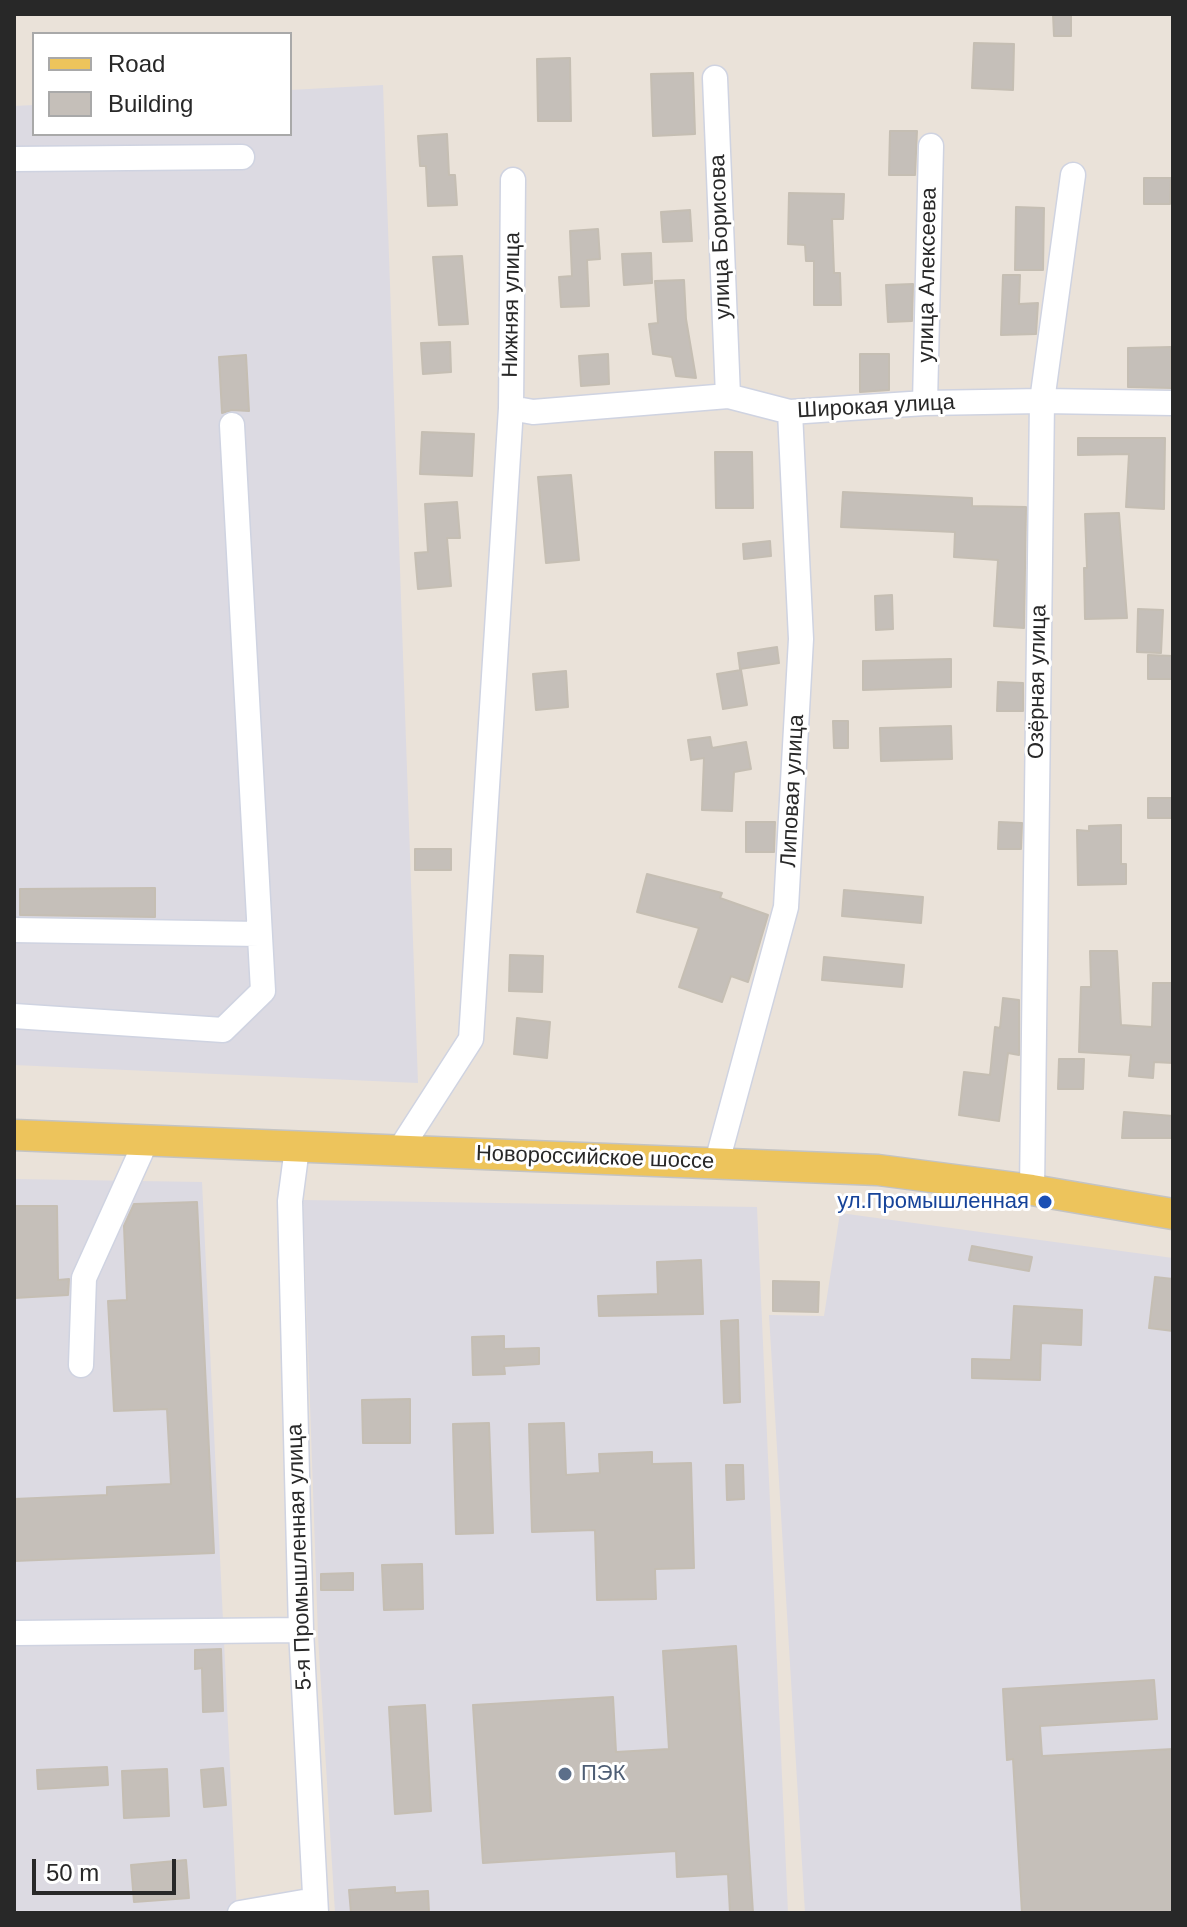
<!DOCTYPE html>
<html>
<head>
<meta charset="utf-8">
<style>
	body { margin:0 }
	#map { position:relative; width:1187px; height:1927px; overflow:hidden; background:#eae2d9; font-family:Helvetica,sans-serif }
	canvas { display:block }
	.frame { position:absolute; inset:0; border:16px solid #282828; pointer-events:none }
	.legend { position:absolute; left:32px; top:32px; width:260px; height:104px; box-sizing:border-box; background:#fff; border:2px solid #a9a9a9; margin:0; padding:10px 14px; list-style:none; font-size:24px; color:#282828 }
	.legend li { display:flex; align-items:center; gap:16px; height:40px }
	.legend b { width:40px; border:2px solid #a9a9a9 }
	.scale { position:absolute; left:32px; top:1859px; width:144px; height:36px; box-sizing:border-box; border:4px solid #282828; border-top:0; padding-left:10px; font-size:24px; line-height:28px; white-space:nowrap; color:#282828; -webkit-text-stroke:6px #fff; paint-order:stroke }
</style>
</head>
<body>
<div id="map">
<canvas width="1187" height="1927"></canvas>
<div class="frame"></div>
<ul class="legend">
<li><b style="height:10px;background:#edc45c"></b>Road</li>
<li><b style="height:22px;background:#c5bfb9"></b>Building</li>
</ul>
<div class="scale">50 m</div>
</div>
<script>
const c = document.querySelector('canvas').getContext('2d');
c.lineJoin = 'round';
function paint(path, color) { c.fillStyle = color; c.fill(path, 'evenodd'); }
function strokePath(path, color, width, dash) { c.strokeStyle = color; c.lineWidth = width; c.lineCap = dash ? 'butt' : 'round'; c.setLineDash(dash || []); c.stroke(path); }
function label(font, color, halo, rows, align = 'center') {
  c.font = font + ' Helvetica,sans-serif'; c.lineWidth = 6; c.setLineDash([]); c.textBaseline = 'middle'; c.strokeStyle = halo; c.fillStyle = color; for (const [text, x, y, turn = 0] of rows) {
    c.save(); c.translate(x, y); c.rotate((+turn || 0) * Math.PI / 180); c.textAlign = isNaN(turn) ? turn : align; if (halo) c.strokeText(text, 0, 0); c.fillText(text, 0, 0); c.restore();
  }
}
const industrial = new Path2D(`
	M 383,85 L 418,1083 L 14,1065 L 14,106 L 34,105 L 34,134 L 290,134 L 290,90 Z
	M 14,1179 L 202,1182 L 237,1913 L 14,1913 Z
	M 303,1200 L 757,1207 L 788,1913 L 335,1913 L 318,1636 Z
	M 840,1213 L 1173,1258 L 1173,1913 L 805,1913 L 769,1315 L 824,1316 Z`);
const building = new Path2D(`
	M 1053,14 L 1071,14 L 1071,36 L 1054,36 Z
	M 974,43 L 1014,44 L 1013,90 L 972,88 Z
	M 570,58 L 571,121 L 538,121 L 537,59 Z
	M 693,73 L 695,134 L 653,136 L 651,74 Z
	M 890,131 L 917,131 L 915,175 L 889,175 Z
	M 447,134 L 449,175 L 455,175 L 457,205 L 428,206 L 426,166 L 420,166 L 418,136 Z
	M 1144,178 L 1171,178 L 1170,204 L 1144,204 Z
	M 789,193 L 844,194 L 843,219 L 832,219 L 834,273 L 840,273 L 841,305 L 814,305 L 814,261 L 806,261 L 805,245 L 788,244 Z
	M 1016,207 L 1044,208 L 1043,270 L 1015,270 Z
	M 690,210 L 692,241 L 663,242 L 661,212 Z
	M 598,229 L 600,259 L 587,260 L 589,306 L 561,307 L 559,277 L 572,276 L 570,231 Z
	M 651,253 L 652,283 L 624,285 L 622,254 Z
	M 462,256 L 468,324 L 439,325 L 433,257 Z
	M 1003,275 L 1020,275 L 1019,304 L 1038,303 L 1036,334 L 1001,335 Z
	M 684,280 L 686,319 L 696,378 L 676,376 L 672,357 L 653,354 L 649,324 L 658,323 L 655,281 Z
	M 913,284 L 912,321 L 888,322 L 886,285 Z
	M 450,342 L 451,372 L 423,374 L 421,343 Z
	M 1171,347 L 1172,388 L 1128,387 L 1128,348 Z
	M 608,354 L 609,384 L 581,386 L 579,356 Z
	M 860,354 L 889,354 L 889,390 L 860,392 Z
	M 246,355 L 249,411 L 232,410 L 222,413 L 219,357 Z
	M 422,432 L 474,434 L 472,476 L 420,474 Z
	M 1078,438 L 1165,438 L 1164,509 L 1126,507 L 1129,454 L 1078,455 Z
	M 715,452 L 752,452 L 753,508 L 716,508 Z
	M 571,475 L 579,560 L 546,563 L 538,477 Z
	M 843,492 L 972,498 L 972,506 L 1026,507 L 1024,628 L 994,626 L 998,560 L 954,557 L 955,532 L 841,527 Z
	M 457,502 L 460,538 L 447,538 L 451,586 L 418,589 L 415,553 L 428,552 L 425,504 Z
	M 1119,513 L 1127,618 L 1085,619 L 1084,568 L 1087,568 L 1085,514 Z
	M 770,541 L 771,556 L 744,559 L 743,544 Z
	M 892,595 L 893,629 L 876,630 L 875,596 Z
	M 1138,609 L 1163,610 L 1161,653 L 1137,652 Z
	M 777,647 L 779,663 L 740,669 L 738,653 Z
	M 1148,655 L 1173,656 L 1173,679 L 1148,679 Z
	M 951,659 L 951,687 L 863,690 L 863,661 Z
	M 741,670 L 747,705 L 723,709 L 717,674 Z
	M 566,671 L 568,707 L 536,710 L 533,674 Z
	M 998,682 L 1023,683 L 1023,711 L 997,711 Z
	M 833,721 L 848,721 L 848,748 L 834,748 Z
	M 951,726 L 952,759 L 881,761 L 880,728 Z
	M 710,737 L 712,748 L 746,742 L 751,769 L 734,772 L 732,811 L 702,810 L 704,758 L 691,760 L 688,740 Z
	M 1148,798 L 1173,798 L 1173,818 L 1148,818 Z
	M 746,822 L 775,822 L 774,852 L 746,852 Z
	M 999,822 L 1022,823 L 1021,849 L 998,849 Z
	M 1121,825 L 1121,864 L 1126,864 L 1126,884 L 1078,885 L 1077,830 L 1089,831 L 1089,826 Z
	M 415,849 L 451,849 L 451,870 L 415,870 Z
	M 647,874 L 722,893 L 720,898 L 768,915 L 748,982 L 731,976 L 722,1002 L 679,987 L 699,928 L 637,912 Z
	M 155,888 L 155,917 L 20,915 L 20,889 Z
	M 844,890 L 923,897 L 921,923 L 842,916 Z
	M 1090,951 L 1117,951 L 1121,1025 L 1152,1027 L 1153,983 L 1173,983 L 1173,1063 L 1154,1062 L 1153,1078 L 1129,1076 L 1131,1055 L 1079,1052 L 1081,987 L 1091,987 Z
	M 510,955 L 543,956 L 542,992 L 509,991 Z
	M 824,957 L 904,965 L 902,987 L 822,980 Z
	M 1003,998 L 1019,1000 L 1019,1055 L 1008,1053 L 999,1121 L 959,1115 L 964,1072 L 990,1075 L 995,1027 L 1000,1028 Z
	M 517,1018 L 550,1022 L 547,1058 L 514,1054 Z
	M 1059,1059 L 1084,1059 L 1083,1089 L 1058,1089 Z
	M 1124,1112 L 1173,1116 L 1173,1138 L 1122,1138 Z
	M 197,1202 L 214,1553 L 14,1561 L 14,1499 L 107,1495 L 107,1487 L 171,1484 L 167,1409 L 114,1411 L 108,1301 L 127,1300 L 124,1226 L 134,1204 Z
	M 14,1206 L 57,1206 L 58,1280 L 69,1279 L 68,1295 L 14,1298 Z
	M 972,1246 L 1032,1257 L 1029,1271 L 969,1260 Z
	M 701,1260 L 703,1314 L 599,1316 L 598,1296 L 658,1294 L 657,1262 Z
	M 1155,1277 L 1173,1279 L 1173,1331 L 1149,1328 Z
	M 773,1281 L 819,1282 L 818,1312 L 773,1311 Z
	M 1014,1306 L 1082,1310 L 1081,1345 L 1041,1343 L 1040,1380 L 972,1378 L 972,1359 L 1011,1360 Z
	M 738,1320 L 740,1402 L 724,1403 L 721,1321 Z
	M 504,1336 L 504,1349 L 539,1348 L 539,1364 L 504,1366 L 505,1374 L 473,1375 L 472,1337 Z
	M 410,1399 L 410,1443 L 363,1443 L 362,1400 Z
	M 489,1423 L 493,1533 L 456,1534 L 453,1424 Z
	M 564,1423 L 566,1475 L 600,1473 L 599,1454 L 652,1452 L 652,1464 L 691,1463 L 694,1568 L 655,1569 L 656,1599 L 597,1600 L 595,1530 L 532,1532 L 529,1424 Z
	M 726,1465 L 743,1465 L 744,1499 L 727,1500 Z
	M 422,1564 L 423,1609 L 384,1610 L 382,1565 Z
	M 353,1573 L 353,1590 L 321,1590 L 321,1574 Z
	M 736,1646 L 753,1913 L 730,1913 L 728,1874 L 677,1877 L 676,1851 L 483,1863 L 473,1705 L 613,1697 L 616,1752 L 669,1749 L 663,1651 Z
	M 221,1649 L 223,1711 L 203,1712 L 202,1668 L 195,1669 L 195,1650 Z
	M 1154,1680 L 1157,1719 L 1040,1726 L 1042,1756 L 1173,1749 L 1173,1913 L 1022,1913 L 1013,1759 L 1007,1760 L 1003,1689 Z
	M 425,1705 L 431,1811 L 395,1814 L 389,1707 Z
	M 107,1767 L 108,1785 L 38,1789 L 37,1770 Z
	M 223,1768 L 226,1805 L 204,1807 L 201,1770 Z
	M 167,1769 L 169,1816 L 124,1818 L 122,1771 Z
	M 186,1860 L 189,1898 L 134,1902 L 131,1865 Z
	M 395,1887 L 395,1893 L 428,1891 L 429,1913 L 351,1913 L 349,1890 Z`);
const minor = new Path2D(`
	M 715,78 L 728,396
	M 14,159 L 242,157
	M 513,180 L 511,408 L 533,412 L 728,396 L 790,412 L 925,403 L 1042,401 L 1173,403
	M 925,403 L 931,146
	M 14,930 L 259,934
	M 14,1016 L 223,1030 L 263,991 L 232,425
	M 297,1148 L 290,1201 L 301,1630 L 316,1913
	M 399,1151 L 471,1039 L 511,408
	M 717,1162 L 786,907 L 801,639 L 790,412
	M 1032,1190 L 1042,401 L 1073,175
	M 81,1365 L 84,1278 L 146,1141
	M 17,1633 L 301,1630
	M 240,1913 L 315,1900`);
const major = new Path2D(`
	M 14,1135 L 878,1170 L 1032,1190 L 1173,1214`);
const markers = [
	[1045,1202,8,"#1a4fb4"],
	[565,1774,8,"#5c6f8a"]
];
const streetNames = [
	["улица Борисова",721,237,-92],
	["улица Алексеева",928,275,-89],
	["Нижняя улица",512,305,-89],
	["Широкая улица",876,407,-3],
	["Озёрная улица",1038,682,-89],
	["Липовая улица",793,791,-87],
	["Новороссийское шоссе",595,1158,2],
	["5-я Промышленная улица",300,1557,-92]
];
const transitNames = [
	["ул.Промышленная",1029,1202]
];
const serviceNames = [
	["ПЭК",581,1774]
];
paint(industrial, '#dcdae2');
paint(building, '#c5bfb9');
strokePath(building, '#c5beb3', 2);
strokePath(minor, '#cfd3e1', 27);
strokePath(major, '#c3c3c3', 33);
strokePath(minor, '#fff', 24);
strokePath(major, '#edc45c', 30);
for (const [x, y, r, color] of markers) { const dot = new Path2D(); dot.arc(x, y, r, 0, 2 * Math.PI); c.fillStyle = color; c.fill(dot); strokePath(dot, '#fff', 3); }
label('22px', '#282828', '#fff', streetNames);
label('22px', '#164399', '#fff', transitNames, 'right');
label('22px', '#4e5e75', '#fff', serviceNames, 'left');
</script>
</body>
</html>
